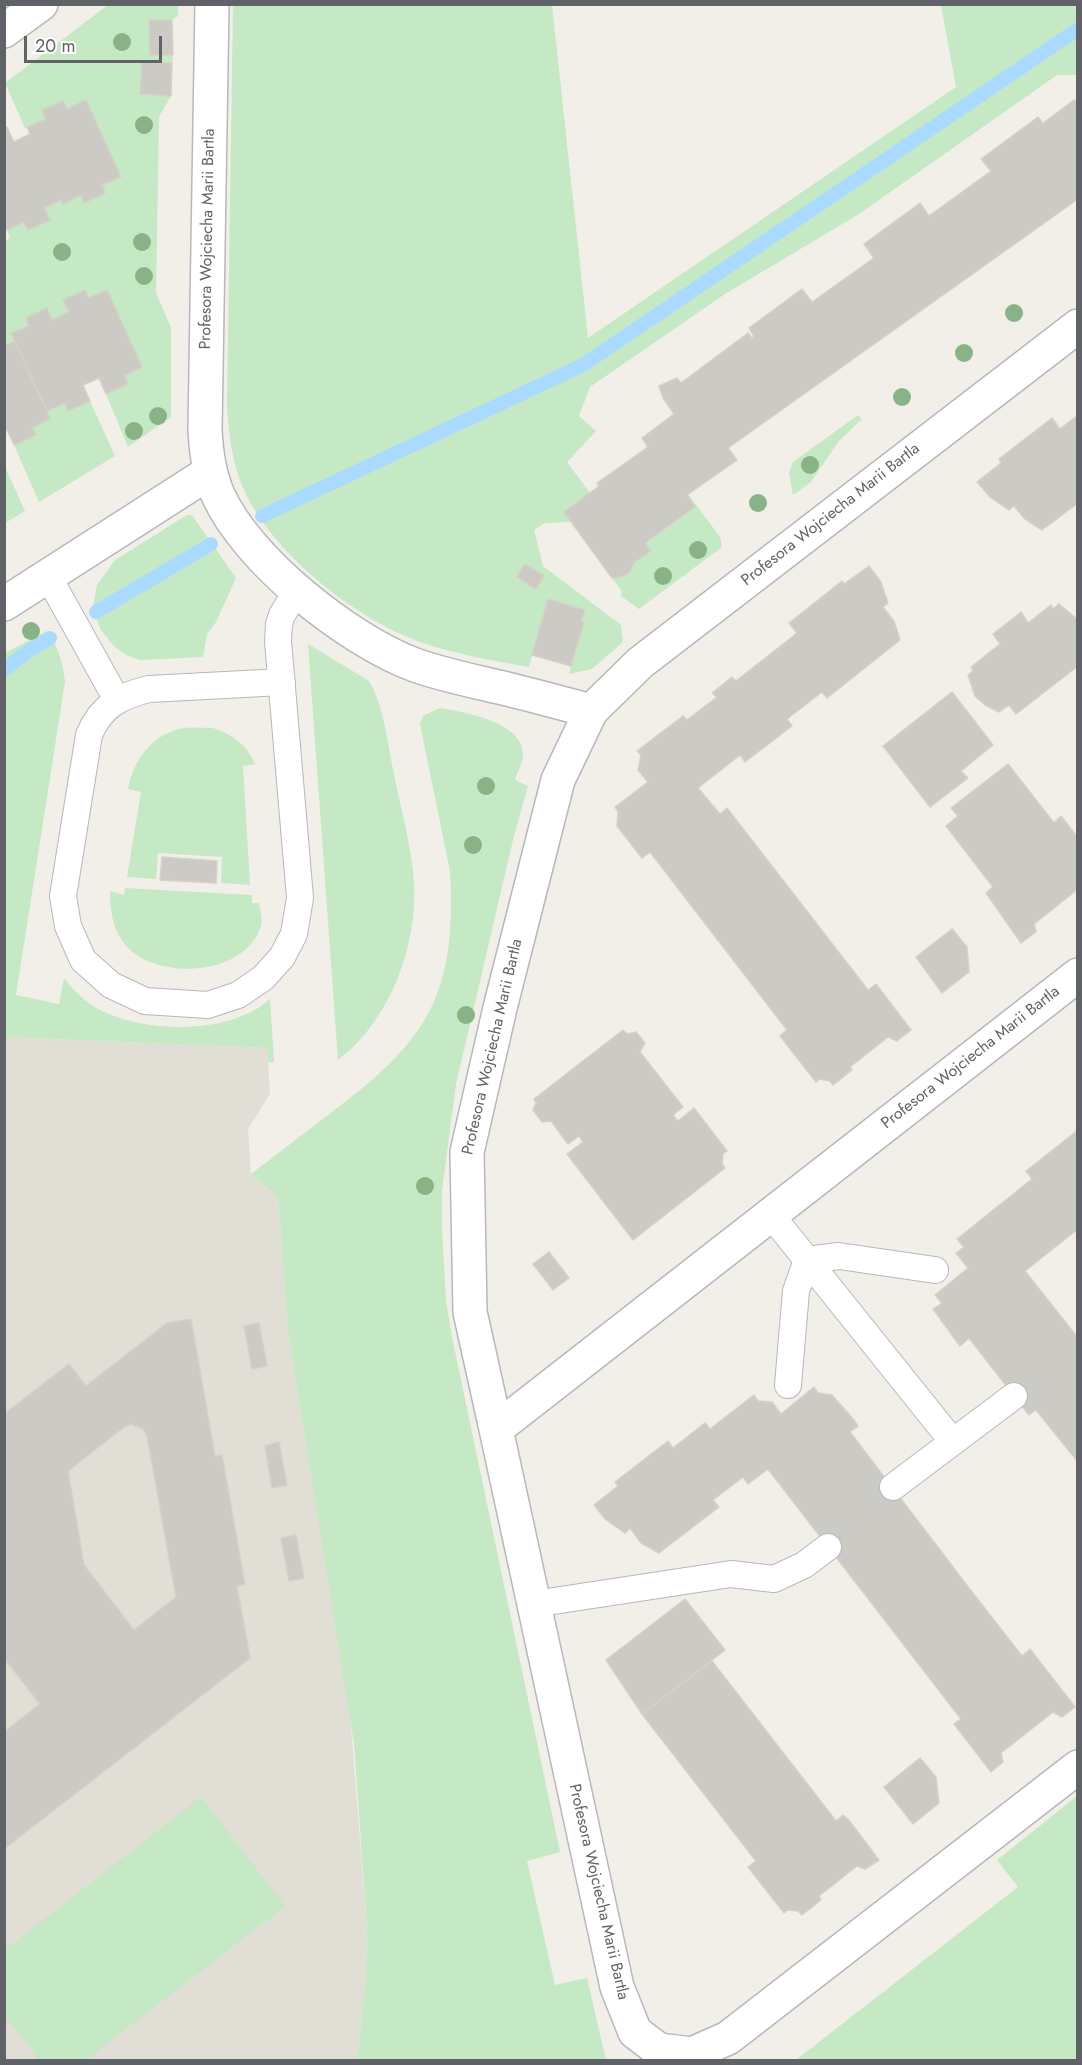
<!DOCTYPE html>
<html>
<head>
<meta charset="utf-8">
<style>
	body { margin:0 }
	#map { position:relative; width:1082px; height:2065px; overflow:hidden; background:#f1efe8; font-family:Jost,sans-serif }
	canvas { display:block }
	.frame { position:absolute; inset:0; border:6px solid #5f6368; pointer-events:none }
	.scale { position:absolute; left:24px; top:36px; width:138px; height:27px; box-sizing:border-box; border:3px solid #5f6368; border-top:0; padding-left:8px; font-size:18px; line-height:21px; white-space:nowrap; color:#5f6368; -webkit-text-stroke:4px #fff; paint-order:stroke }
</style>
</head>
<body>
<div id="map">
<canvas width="1082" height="2065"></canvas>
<div class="frame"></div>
<div class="scale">20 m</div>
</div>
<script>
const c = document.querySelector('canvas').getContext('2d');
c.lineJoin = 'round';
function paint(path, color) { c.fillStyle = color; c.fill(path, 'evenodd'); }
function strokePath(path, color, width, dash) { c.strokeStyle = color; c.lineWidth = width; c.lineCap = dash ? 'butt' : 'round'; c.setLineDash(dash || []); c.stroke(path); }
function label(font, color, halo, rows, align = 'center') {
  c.font = font + ' Jost,sans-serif'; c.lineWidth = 5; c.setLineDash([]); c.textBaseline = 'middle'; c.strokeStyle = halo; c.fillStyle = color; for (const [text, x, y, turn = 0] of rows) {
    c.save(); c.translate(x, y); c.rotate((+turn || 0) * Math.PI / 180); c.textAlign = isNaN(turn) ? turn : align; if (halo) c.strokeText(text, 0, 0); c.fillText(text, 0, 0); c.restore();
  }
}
const education = new Path2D(`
	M 5,1037 L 267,1048 L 270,1094 L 248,1129 L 251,1174 L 278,1197 L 288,1331 L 350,1714 L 367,1927 L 366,1978 L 357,2060 L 5,2060 Z`);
const green = new Path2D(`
	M 108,5 L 178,5 L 178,16 L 172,20 L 149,20 L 150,55 L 173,55 L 172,63 L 142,62 L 140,94 L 171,96 L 159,117 L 156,293 L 171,327 L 171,417 L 128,447 L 106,394 L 127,384 L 124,376 L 142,367 L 107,290 L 88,298 L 85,291 L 63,301 L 69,312 L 52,320 L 47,308 L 26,318 L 29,326 L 12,333 L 15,341 L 5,346 L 5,241 L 10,238 L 7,230 L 24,222 L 50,219 L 44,208 L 61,200 L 63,204 L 81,195 L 85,203 L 105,193 L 102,185 L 121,177 L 86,101 L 67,109 L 63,101 L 42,110 L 46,119 L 25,128 L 5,83 Z
	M 233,5 L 552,5 L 588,338 L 956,87 L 941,5 L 1077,5 L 1077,75 L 1057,75 L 859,214 L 725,294 L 590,387 L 579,416 L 596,431 L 567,462 L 590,493 L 565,512 L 571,522 L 545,523 L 534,530 L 543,566 L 621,625 L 623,642 L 592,669 L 569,674 L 584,622 L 581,621 L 584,610 L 548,599 L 529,667 C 491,660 453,654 417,641 C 357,618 286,563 253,507 C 234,476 229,441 227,406 Z
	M 90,401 L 115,456 L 39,502 L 14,445 L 36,435 L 32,428 L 50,419 L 47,411 L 65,403 L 69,411 Z
	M 858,415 L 862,419 L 839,441 L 810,483 L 793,495 L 789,473 L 793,462 Z
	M 5,467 L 25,511 L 5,523 L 4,523 Z
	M 688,494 L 720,537 L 722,547 L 639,609 L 621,596 L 621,590 L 612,578 C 629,577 628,569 637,561 C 641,557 646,554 650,551 L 645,543 L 695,508 L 687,495 Z
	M 187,515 L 192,515 L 236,578 L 216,622 L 207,634 L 203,657 L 140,660 L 126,655 L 114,646 L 100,629 L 93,607 L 97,585 L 115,560 Z
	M 47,631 C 58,646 63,663 65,682 L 16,995 L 59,1004 L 64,978 C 72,988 80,997 90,1004 C 134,1034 229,1037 270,999 L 274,1062 L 268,1062 L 267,1048 L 5,1037 L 5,653 Z
	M 308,644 L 369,681 C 384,706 387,741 393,769 C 400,806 411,843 414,881 C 418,945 390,1021 338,1060 Z
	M 440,708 C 463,712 521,721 523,753 C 524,761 517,772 515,780 L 528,786 L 513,840 L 456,1084 L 442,1191 L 442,1228 L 446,1301 L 452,1337 L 560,1852 L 527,1861 L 555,1985 L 587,1978 L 606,2060 L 357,2060 L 366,1978 L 367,1927 L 354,1744 L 288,1331 L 278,1197 L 251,1174 C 277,1154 302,1135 328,1115 C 371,1082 417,1047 437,994 C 452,956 452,911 450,871 L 420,724 L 423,716 Z
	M 213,728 C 232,734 247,745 255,764 L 243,766 L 250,885 L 221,883 L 222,857 L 158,853 L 156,879 L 127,877 L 141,792 L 128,789 C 133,760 153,733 184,728 C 194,727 203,728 213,728 Z
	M 125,888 L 252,895 L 252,903 L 259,903 C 260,910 263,919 261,926 C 245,976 160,981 127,947 C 113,931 110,912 110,891 L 124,895 Z
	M 1077,1796 L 1077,2060 L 796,2060 L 1018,1887 L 997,1860 Z
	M 201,1797 L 285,1906 L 86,2060 L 39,2060 L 5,2016 L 5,1950 Z`);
const stream = new Path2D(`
	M 262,516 L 583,365 L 1078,29
	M 96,612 L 211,544
	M 4,670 L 27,652 L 50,638`);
const building = new Path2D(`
	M 149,20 L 172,20 L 173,55 L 150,55 Z
	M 142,62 L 172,63 L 171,96 L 140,94 Z
	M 86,100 L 121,177 L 102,185 L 105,193 L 84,203 L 81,195 L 63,204 L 61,200 L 44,208 L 50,220 L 28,230 L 24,222 L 7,230 L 4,226 L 4,128 L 7,127 L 14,142 L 30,134 L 27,127 L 46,119 L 42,110 L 63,101 L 67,109 Z
	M 1074,100 L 1078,105 L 1078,199 L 728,448 L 737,460 L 687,495 L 695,507 L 645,543 L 651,551 L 635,562 L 628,574 L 618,578 L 612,578 L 564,512 L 599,486 L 597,483 L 648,447 L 642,438 L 674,414 L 663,398 L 659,386 L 677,378 L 681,383 L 748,333 L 752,338 L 754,336 L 749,328 L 802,289 L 812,302 L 874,258 L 864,244 L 920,203 L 929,216 L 991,171 L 981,159 L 1038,117 L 1043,123 Z
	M 85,290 L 88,298 L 107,290 L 142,367 L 124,376 L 128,384 L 106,394 L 99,378 L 83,385 L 90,401 L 68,411 L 65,403 L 47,411 L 11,333 L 29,326 L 26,318 L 47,308 L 52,320 L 69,312 L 63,300 Z
	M 15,341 L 50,419 L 32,428 L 36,435 L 14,445 L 7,430 L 4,431 L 4,346 Z
	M 1078,415 L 1078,503 L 1042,530 L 1025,519 L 1014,506 L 1009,510 L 990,497 L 977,482 L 1001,463 L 999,459 L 1052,418 L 1060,429 Z
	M 525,564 L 544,576 L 536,589 L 517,577 Z
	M 869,566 L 881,582 L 888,603 L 883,607 L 894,621 L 900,640 L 827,698 L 822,692 L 787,719 L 792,726 L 745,762 L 740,755 L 698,788 L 720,814 L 727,808 L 868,990 L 876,984 L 911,1030 L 897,1041 L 888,1037 L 850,1067 L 852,1070 L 833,1085 L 830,1081 L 820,1079 L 816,1082 L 780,1036 L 787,1030 L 650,852 L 642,858 L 617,826 L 618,812 L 615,807 L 648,782 L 638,770 L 641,755 L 637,751 L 683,716 L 687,720 L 717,697 L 712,693 L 732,677 L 736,681 L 797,633 L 789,623 L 842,581 L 844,584 Z
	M 548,599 L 585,610 L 581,621 L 584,622 L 571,666 L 532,655 Z
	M 1059,604 L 1078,620 L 1078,666 L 1016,714 L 1009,705 L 999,712 L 985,705 L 975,696 L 968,675 L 973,671 L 971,667 L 1000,644 L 993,634 L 1021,612 L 1028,623 L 1051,605 L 1053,609 Z
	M 952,692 L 993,745 L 961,771 L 968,778 L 930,807 L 883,746 Z
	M 1008,764 L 1054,823 L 1061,816 L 1078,838 L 1078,889 L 1034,924 L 1036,932 L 1021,943 L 986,893 L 993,887 L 946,826 L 958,816 L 951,808 Z
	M 162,857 L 217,861 L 216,883 L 160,880 Z
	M 952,929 L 967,947 L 969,972 L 942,993 L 916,957 Z
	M 623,1030 L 627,1034 L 636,1032 L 645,1043 L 640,1052 L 683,1107 L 673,1115 L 678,1121 L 694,1108 L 727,1151 L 723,1154 L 722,1164 L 725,1168 L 633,1240 L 567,1154 L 583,1142 L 579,1136 L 568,1144 L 551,1121 L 542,1122 L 533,1110 L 536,1103 L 534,1099 Z
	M 1078,1130 L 1078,1229 L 1025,1271 L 1078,1338 L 1078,1462 L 1036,1410 L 1029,1415 L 969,1338 L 960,1346 L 933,1309 L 942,1303 L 935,1295 L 968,1268 L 956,1253 L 964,1247 L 957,1239 L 1032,1179 L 1026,1171 Z
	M 549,1252 L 569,1278 L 553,1290 L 533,1264 Z
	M 191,1319 L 215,1456 L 222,1455 L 245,1585 L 237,1586 L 250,1658 L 4,1849 L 4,1732 L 40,1704 L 4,1658 L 4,1414 L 69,1364 L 86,1386 L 167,1323 ZM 131,1424 L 143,1429 L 147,1436 L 176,1597 L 134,1630 L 84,1565 L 68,1471 L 124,1427 Z
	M 259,1323 L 267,1366 L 252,1369 L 244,1326 Z
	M 814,1387 L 818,1393 L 832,1395 L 853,1419 L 858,1426 L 850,1432 L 969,1588 L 1022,1656 L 1030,1649 L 1075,1707 L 1062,1717 L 1053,1712 L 1001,1753 L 1003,1762 L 991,1772 L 954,1724 L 961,1719 L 768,1469 L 748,1484 L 743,1477 L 713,1500 L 719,1507 L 659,1553 L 641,1543 L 630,1528 L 625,1533 L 605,1519 L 594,1505 L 618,1486 L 615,1482 L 668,1441 L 673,1448 L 705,1423 L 710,1429 L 754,1395 L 758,1401 L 772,1402 L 781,1414 Z
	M 279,1442 L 287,1485 L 272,1488 L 265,1446 Z
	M 296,1535 L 304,1578 L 289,1581 L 281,1538 Z
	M 685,1599 L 725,1650 L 642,1714 L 606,1660 Z
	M 712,1661 L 836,1821 L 843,1815 L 848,1819 L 879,1860 L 865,1869 L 857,1866 L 819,1896 L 821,1900 L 802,1915 L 798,1911 L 788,1910 L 784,1913 L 748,1867 L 756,1861 L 642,1714 Z
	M 920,1758 L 936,1777 L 939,1803 L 913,1824 L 884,1787 Z`);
const service = new Path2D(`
	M 48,576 L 117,700
	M 282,682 L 149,689 C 120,696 101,706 89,735 L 63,896 L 68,926 L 83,960 L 111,985 L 145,1001 L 208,1005 L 238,995 L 263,978 L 282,957 L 294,934 L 300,898 L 278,641 L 279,624 L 282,615 L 297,590
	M 771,1215 L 953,1442
	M 788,1385 L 796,1291 L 807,1260 L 839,1256 L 935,1270
	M 893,1487 L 1014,1396
	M 534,1604 L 731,1574 L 774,1579 L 804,1565 L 828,1547`);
const minor = new Path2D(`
	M 212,4 L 205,429 C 206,452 209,474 218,495 C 248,561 348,640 415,665 C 443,675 473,681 503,688 C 532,695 561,703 591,711
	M 4,31 L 41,4
	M 1078,326 L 640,663 L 591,711 L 558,780 L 500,1008 L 467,1152 L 470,1312 L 496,1429 L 1078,975
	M 4,604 L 210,472
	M 496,1429 L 617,1987 L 635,2032 L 659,2050 L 692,2054 L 728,2038 L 1078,1767`);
const trees = [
	[122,42],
	[144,125],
	[142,242],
	[62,252],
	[144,276],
	[1014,313],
	[964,353],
	[902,397],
	[158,416],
	[134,431],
	[810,465],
	[758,503],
	[698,550],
	[663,576],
	[31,631],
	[486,786],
	[473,845],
	[466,1015],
	[425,1186]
];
const streetNames = [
	["Profesora Wojciecha Marii Bartla",208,239,-89],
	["Profesora Wojciecha Marii Bartla",831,515,-38],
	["Profesora Wojciecha Marii Bartla",493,1047,-77],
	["Profesora Wojciecha Marii Bartla",971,1058,-38],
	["Profesora Wojciecha Marii Bartla",598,1892,77]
];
paint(education, '#e1ded6');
paint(green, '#c5e8c5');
strokePath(stream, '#aadaff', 14);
paint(building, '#cccac5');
strokePath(building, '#d6d1c6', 1.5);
strokePath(service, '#b5b8bc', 28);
strokePath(minor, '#b5b8bc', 36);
strokePath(service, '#fff', 26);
strokePath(minor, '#fff', 33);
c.fillStyle = '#89b387';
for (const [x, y] of trees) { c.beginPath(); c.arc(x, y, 9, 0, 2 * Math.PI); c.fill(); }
label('16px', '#5f6368', '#fff', streetNames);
</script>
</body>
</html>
